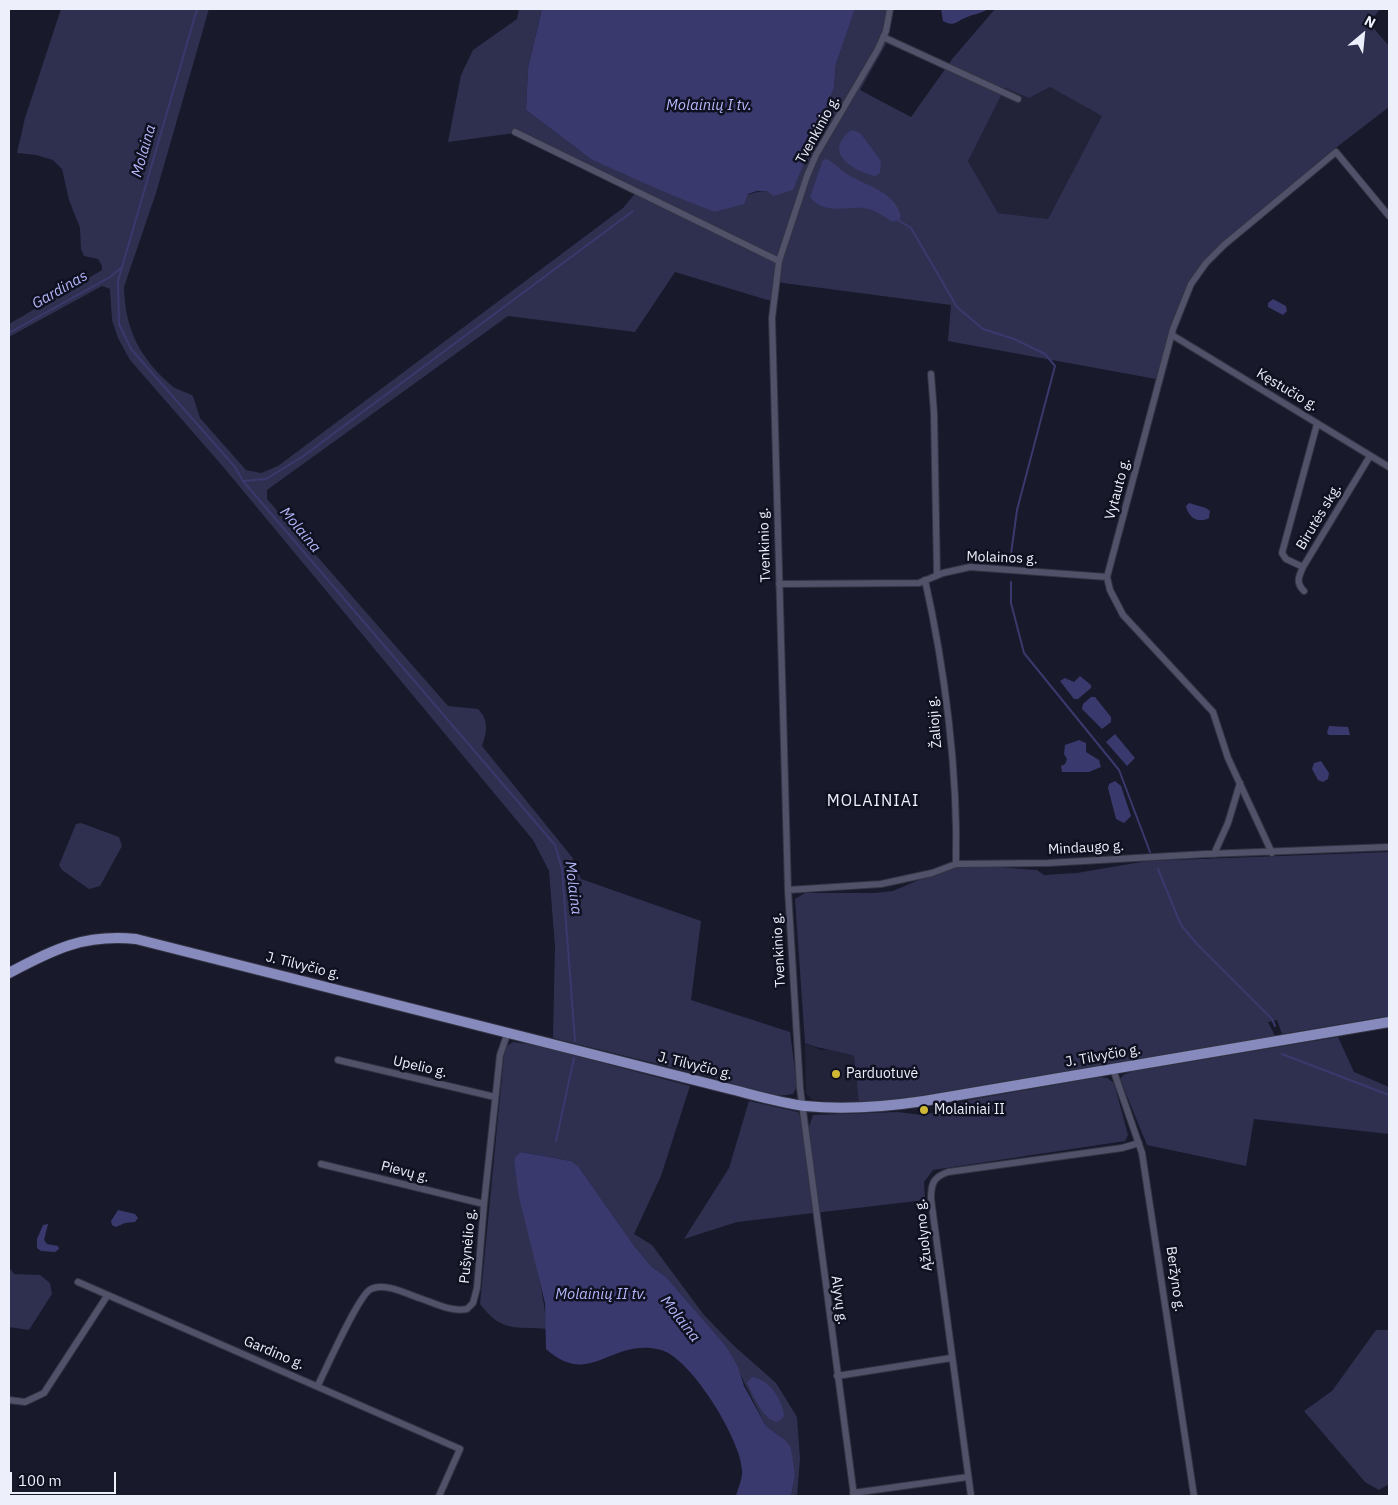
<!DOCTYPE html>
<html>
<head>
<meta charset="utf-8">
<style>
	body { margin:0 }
	#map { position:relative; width:1398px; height:1505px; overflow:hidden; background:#18192a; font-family:"IBM Plex Sans",sans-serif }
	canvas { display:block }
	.frame { position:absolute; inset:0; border:10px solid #edeffb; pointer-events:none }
	.north { position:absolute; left:1338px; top:10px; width:50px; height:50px; -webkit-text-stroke:4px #0f1020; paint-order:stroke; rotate:28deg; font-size:14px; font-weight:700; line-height:20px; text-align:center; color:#edeffb }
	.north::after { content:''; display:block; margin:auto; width:18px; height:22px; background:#edeffb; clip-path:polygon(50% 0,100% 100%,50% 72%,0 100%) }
	.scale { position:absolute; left:10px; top:1472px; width:106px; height:22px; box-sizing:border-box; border:2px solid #edeffb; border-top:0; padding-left:6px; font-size:15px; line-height:18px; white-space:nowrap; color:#edeffb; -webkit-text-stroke:4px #0f1020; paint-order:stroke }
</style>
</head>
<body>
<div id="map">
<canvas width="1398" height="1505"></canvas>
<div class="frame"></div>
<div class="north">N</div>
<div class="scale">100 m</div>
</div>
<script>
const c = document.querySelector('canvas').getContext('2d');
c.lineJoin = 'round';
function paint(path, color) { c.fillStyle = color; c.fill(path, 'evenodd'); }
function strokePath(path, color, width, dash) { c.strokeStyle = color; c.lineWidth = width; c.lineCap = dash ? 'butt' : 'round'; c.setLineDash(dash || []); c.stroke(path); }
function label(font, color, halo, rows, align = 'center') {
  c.font = font + ' "IBM Plex Sans",sans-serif'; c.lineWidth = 5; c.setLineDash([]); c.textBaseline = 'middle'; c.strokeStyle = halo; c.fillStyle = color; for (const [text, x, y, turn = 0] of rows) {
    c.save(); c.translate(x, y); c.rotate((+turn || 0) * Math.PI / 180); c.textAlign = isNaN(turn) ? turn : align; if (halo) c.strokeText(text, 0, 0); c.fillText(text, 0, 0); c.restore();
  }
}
const built = new Path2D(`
	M 1050,87 L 1103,116 L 1048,219 L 998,213 L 968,161 L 1005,88 L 1029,98 Z
	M 805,1043 L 821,1050 L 835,1050 L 854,1056 L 859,1104 L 813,1100 L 806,1094 Z`);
const green = new Path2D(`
	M 61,9 L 209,9 L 156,193 L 124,287 C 125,330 140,358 172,386 C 177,390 187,392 193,396 L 200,418 L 246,470 L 261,473 L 278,466 L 623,208 L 637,191 L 515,133 L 448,142 L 461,75 L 473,50 L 517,19 L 519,9 L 542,9 L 528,68 L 526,110 L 592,160 L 714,212 C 731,203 748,191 768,191 L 834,87 L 836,64 L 855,9 L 890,9 L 890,12 L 893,12 L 886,44 L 860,90 L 911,117 L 953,58 L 995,9 L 1380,9 L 1369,23 L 1389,46 L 1389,107 L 1337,147 L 1201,264 C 1178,300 1168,339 1156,379 L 948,341 L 951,305 L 776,282 L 774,302 L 675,272 L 635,332 L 508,316 L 267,490 L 267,499 L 448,706 L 478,709 C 489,720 487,732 482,746 L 572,857 L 581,879 L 701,921 L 691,1000 L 790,1032 L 797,1086 L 793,1094 C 768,1100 742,1085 718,1079 C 663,1065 608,1052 553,1038 L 555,946 L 549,871 L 533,840 L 225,469 L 130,360 L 118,338 L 112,320 L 110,289 L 102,286 L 9,337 L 9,324 L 102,270 L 102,266 L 98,259 L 84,256 L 81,249 L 80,228 L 69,200 L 62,169 L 53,160 L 36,155 L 17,153 L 25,118 ZM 1050,87 L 1102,116 L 1048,219 L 998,213 L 968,161 L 1005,88 L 1029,98 Z
	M 81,823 L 119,837 L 122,846 L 100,886 L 89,889 L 62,870 L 59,865 L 76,824 Z
	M 1389,852 L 1389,1016 L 1282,1034 L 1277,1020 L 1268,1022 L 1275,1036 L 901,1099 L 859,1104 L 854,1056 C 837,1050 822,1050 805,1043 L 795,899 L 805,893 L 875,893 L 893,891 L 956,864 L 1037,870 L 1044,875 L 1077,873 L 1147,861 Z
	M 1338,1037 L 1354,1072 L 1389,1087 L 1389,1134 L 1254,1119 L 1246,1166 L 1147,1145 L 1120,1079 L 1123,1075 L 1133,1071 Z
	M 513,1042 L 535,1045 L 690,1086 L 661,1176 L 634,1234 L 652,1245 L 704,1315 L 733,1345 L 776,1383 L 797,1417 L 800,1459 L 797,1496 L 791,1496 L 795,1476 L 785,1440 L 766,1426 L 726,1346 L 666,1277 L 652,1267 L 635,1247 L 578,1166 L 571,1161 L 521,1152 L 514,1162 C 522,1218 542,1272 547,1329 C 514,1326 502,1333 480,1304 L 504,1055 L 507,1046 Z
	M 1099,1077 L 1107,1078 L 1114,1083 L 1128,1135 L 1125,1141 L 933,1170 L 924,1182 L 925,1200 L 737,1222 L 684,1239 L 729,1168 L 749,1101 L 798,1112 L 802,1121 L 814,1201 L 809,1127 L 813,1115 L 898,1112 L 921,1115 L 933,1113 L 969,1100 Z
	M 9,1267 L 14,1274 L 40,1275 L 50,1283 L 52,1294 L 29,1330 L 9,1327 Z
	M 1376,1330 L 1389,1330 L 1389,1484 L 1379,1490 L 1365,1482 L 1304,1411 L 1332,1391 Z`);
const water = new Path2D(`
	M 542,9 L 855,9 L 836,64 L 834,87 L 793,190 L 773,196 L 768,191 L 757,191 L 748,194 L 744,204 L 714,212 L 667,193 L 592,160 L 526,110 L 528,68 Z
	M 941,9 L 988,9 C 980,14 973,14 965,18 C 955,22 954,27 943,21 Z
	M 853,130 L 861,134 L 881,161 L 880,173 L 876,176 C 861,174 829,158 842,140 C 845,135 847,132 853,130 Z
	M 827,159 C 835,163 841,171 849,175 C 868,187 897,192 901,218 L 893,222 C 886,218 877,211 869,209 C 848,204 826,217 810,197 L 823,160 Z
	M 1273,299 L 1286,306 L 1287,311 L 1283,315 L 1268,307 L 1268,303 Z
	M 1189,503 L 1206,508 L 1210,511 L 1209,518 C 1198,524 1188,517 1186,506 Z
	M 1080,676 L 1091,685 L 1091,688 L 1078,699 L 1074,699 L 1060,681 L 1065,678 L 1074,682 Z
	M 1091,697 L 1095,697 L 1111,717 L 1111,722 L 1102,729 L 1082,709 L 1083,704 Z
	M 1329,726 L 1348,727 L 1350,735 L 1329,735 L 1327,733 Z
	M 1115,734 L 1135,758 L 1127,766 L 1106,742 Z
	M 1079,740 L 1086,743 L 1086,752 L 1099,760 L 1101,767 L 1089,772 L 1062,772 L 1061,766 L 1065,764 L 1067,759 L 1064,754 L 1065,745 Z
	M 1321,761 L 1329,773 L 1328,779 L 1323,782 L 1318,780 L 1312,769 L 1314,763 Z
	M 1115,781 L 1121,786 L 1131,816 L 1124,823 L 1116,819 L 1108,788 L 1109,784 Z
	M 521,1152 L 571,1161 L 578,1166 L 635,1247 L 652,1267 L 666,1277 L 726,1346 L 738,1367 L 744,1386 L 766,1426 L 785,1440 L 791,1448 L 795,1476 L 791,1496 L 736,1496 C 738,1488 743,1478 742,1470 C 741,1440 691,1358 661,1350 C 611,1337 591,1389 546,1349 L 545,1303 L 519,1197 L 514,1162 L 516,1156 Z
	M 118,1210 L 135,1214 L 138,1218 L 135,1222 L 125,1223 L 116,1227 L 112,1225 L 111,1221 Z
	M 48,1224 L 44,1240 L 47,1244 L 58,1246 L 59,1249 L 55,1252 L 41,1251 L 37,1248 L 37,1239 L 43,1225 Z
	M 752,1377 C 769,1379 783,1400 784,1416 L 778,1422 C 762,1420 754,1395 747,1383 Z`);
const stream = new Path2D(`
	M 197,9 L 118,281 L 119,324 L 131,349 L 235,467 L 243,481 L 555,845 L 562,869 L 575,1041
	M 898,220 L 911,228 L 957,307 L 983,329 L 1014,339 L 1045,354 L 1055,366 L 1017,510 L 1010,561
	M 9,333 L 110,277 L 121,268
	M 243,481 L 266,479 L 302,457 L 633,211
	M 1011,582 L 1011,603 L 1024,653 L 1119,770 L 1150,852
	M 1158,869 L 1181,925 L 1197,944 L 1272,1019 L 1275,1026
	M 1282,1054 L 1389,1095
	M 556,1141 L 574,1058`);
const street = new Path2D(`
	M 883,37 L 1018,99
	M 515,132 L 779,261
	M 1172,335 L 1389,467
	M 931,374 L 934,413 L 937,575
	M 1303,567 L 1286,559 L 1282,553 L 1317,424
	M 925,580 C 945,669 958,772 956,864
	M 779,584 L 919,583 L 943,573 L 970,567 L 1107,577
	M 1304,591 C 1296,583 1298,578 1303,567 L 1370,456
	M 1272,853 L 1228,758 L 1213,712 L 1123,615 L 1110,590 L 1107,577 L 1173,329 L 1191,284 L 1206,263 L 1224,245 L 1336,152 L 1389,216
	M 1214,854 L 1228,823 L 1240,783
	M 788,890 L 881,884 L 932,873 L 956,864 L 1048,863 L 1206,854 L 1389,847
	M 338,1060 L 495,1097
	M 1113,1069 L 1142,1153 L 1194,1496
	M 321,1164 L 484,1204
	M 78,1282 L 460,1449 L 439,1496
	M 837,1376 L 951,1358
	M 318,1385 C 326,1369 359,1294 371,1289 C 385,1282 409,1295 422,1299 C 436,1304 452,1312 467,1309 L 473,1303 L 477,1288 L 484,1204 L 500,1055 L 508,1032
	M 9,1400 L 25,1402 L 44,1393 L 107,1296
	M 853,1493 L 968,1477
	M 854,1496 L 800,1088 L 788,890 L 772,318 L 779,261 L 807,176 L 816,155 L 878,49 L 886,31 L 890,9
	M 971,1496 L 931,1199 C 931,1184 933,1177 948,1172 L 1122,1148 L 1139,1143`);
const primary = new Path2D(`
	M 9,973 C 54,949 84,934 136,939 L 730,1089 C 754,1095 780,1103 805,1106 C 845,1110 884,1107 924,1101 L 1389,1022`);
const markers = [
	[836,1074,5,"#d0b837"],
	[924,1110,5,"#d0b837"]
];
const streetNames = [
	["Tvenkinio g.",818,130,-61],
	["Kęstučio g.",1287,390,31],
	["Vytauto g.",1118,489,-75],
	["Birutės skg.",1319,517,-59],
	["Tvenkinio g.",765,545,-92],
	["Molainos g.",1002,558,2],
	["Žalioji g.",935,722,-95],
	["Mindaugo g.",1086,848,-3],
	["Tvenkinio g.",779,950,-93],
	["J. Tilvyčio g.",303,966,14],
	["J. Tilvyčio g.",1103,1056,-10],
	["J. Tilvyčio g.",695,1066,14],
	["Upelio g.",420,1067,13],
	["Pievų g.",405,1172,14],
	["Ąžuolyno g.",924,1235,-96],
	["Pušynėlio g.",468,1246,-85],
	["Beržyno g.",1175,1279,82],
	["Alyvų g.",839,1300,82],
	["Gardino g.",274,1353,23]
];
const poiNames = [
	["Parduotuvė",846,1074],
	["Molainiai II",934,1110]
];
const waterNames = [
	["Molainių I tv.",709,106],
	["Molaina",144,151,-74],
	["Gardinas",60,290,-30],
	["Molaina",300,530,50],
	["Molaina",573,888,83],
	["Molainių II tv.",601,1295],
	["Molaina",680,1319,52]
];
const quarterNames = [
	["MOLAINIAI",873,801]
];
paint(built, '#222239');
paint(green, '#2f3050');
paint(water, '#3a396d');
strokePath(stream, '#3a396d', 2);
strokePath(street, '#323343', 8);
strokePath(primary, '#323343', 12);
strokePath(street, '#51526a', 6);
strokePath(primary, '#878abc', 10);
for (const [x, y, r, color] of markers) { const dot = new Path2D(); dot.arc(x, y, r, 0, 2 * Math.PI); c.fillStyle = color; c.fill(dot); strokePath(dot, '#0f1020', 2); }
label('14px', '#edeffb', '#0f1020', streetNames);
label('14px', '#edeffb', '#0f1020', poiNames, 'left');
label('italic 15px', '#b4b8fa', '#0f1020', waterNames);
c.letterSpacing = '1px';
label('16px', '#edeffb', '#0f1020', quarterNames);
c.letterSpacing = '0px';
</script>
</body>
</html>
